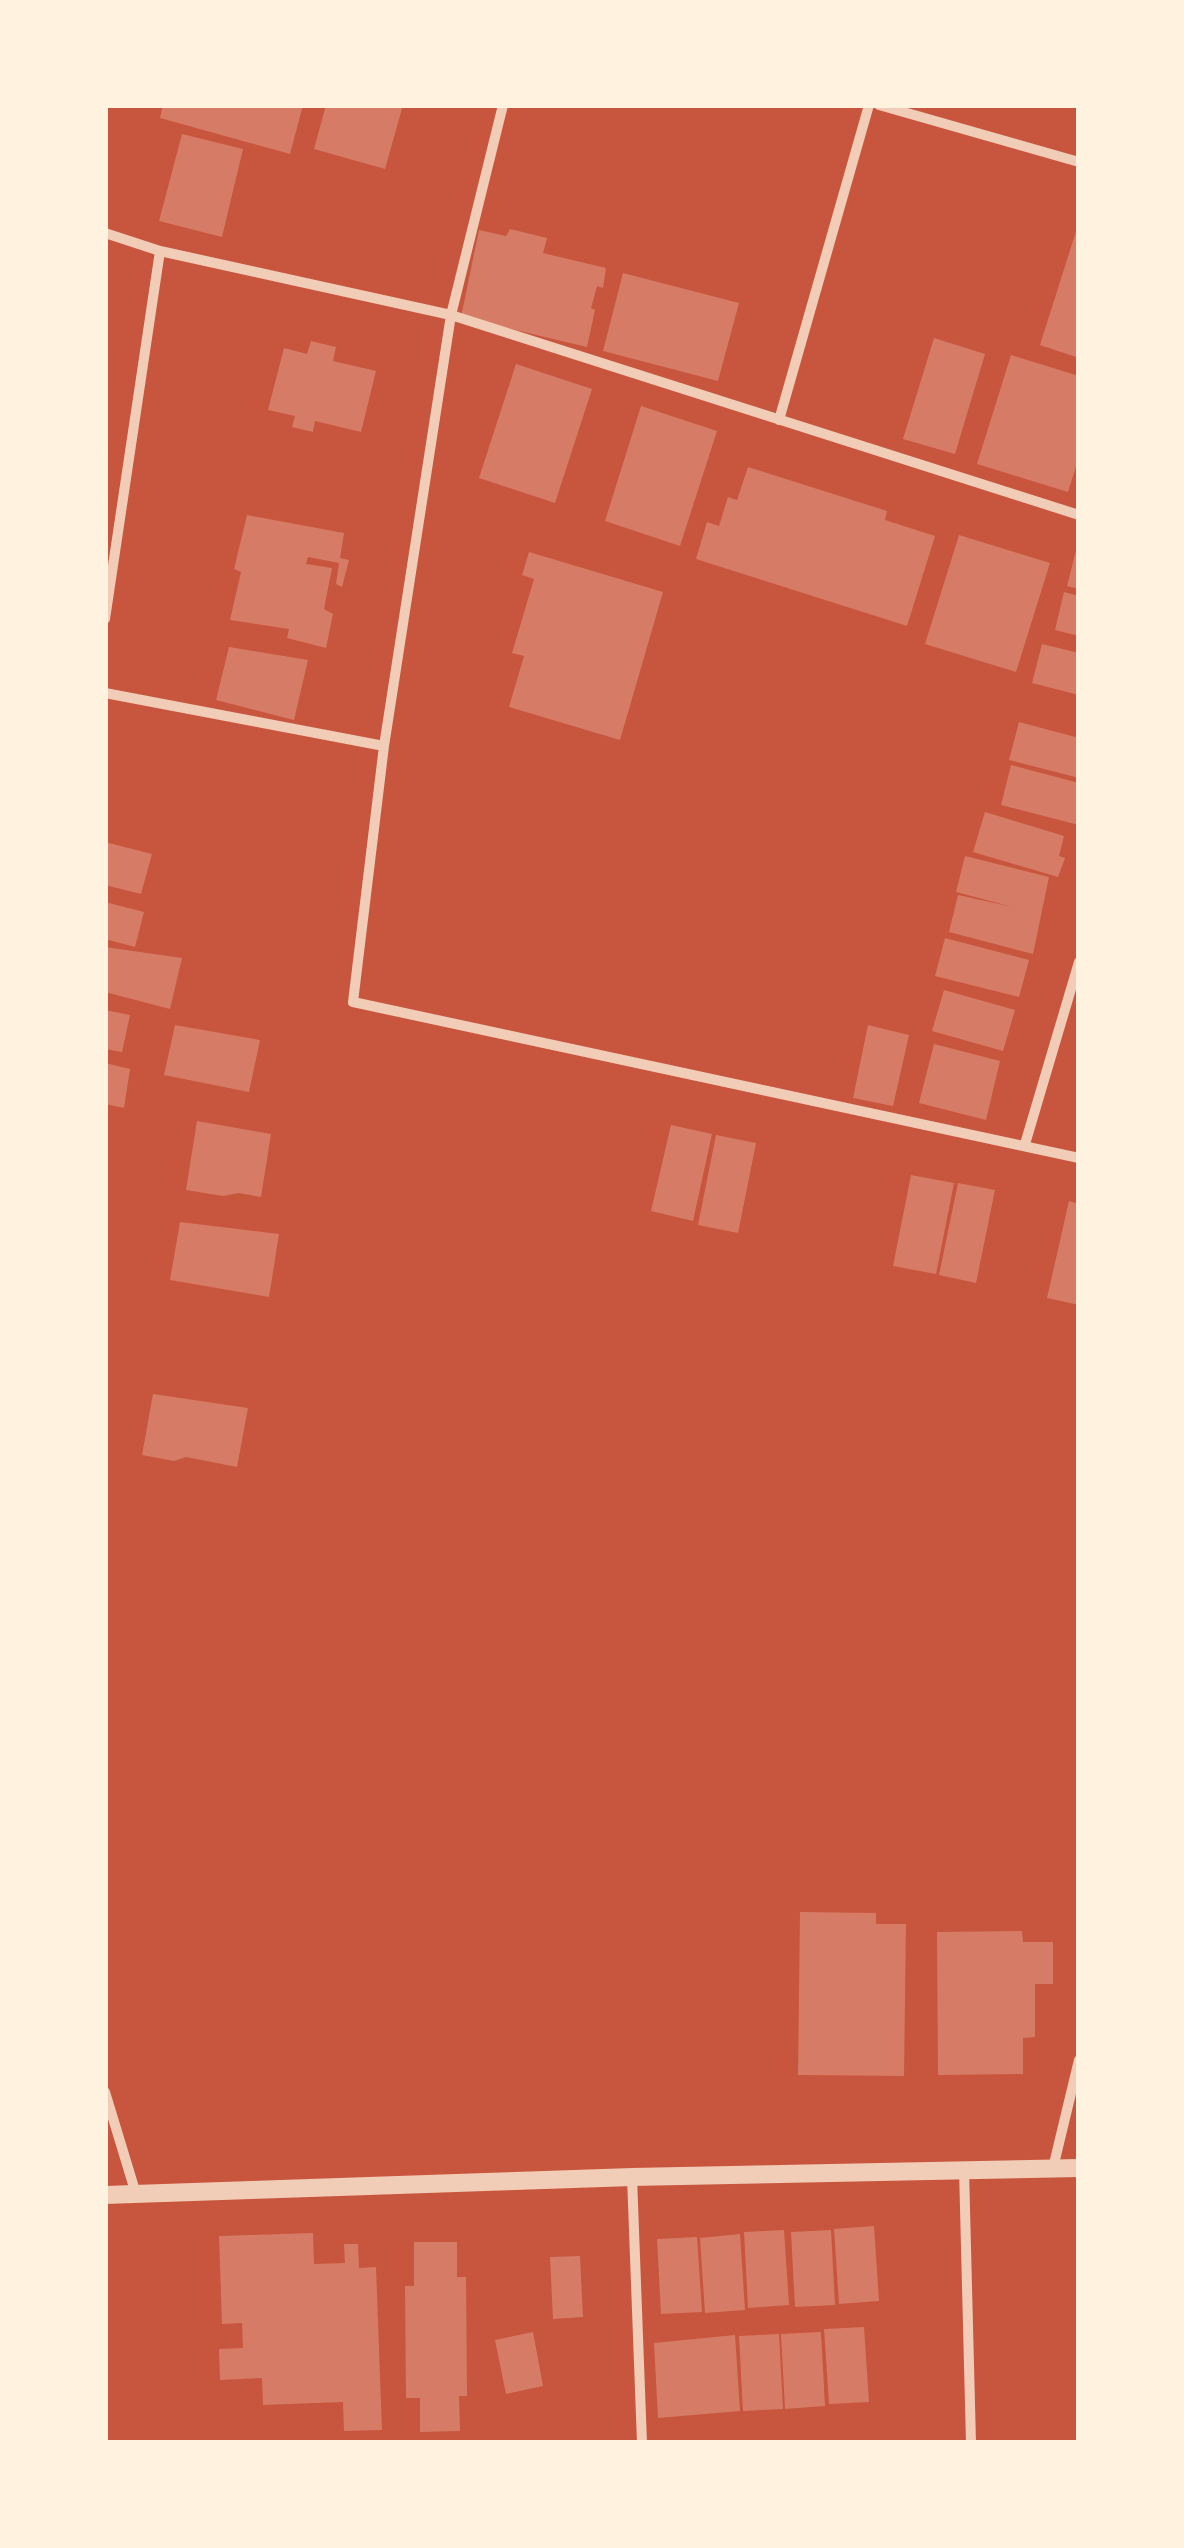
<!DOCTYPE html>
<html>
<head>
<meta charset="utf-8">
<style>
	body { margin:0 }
	#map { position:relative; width:1184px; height:2548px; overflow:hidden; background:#c8553d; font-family:Quicksand,sans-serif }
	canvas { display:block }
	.frame { position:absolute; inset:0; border:108px solid #fff3e0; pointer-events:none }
</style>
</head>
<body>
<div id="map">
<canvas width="1184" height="2548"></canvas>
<div class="frame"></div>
</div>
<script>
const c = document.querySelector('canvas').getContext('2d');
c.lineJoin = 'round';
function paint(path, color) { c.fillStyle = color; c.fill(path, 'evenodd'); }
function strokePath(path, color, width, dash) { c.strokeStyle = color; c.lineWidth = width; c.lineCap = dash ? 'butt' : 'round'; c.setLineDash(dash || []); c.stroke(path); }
const building = new Path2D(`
	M 163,105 L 303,105 L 290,154 L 160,118 Z
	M 326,105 L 403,105 L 385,169 L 314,149 Z
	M 182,134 L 243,149 L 222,237 L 159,221 Z
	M 1078,225 L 1079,225 L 1079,358 L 1040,345 Z
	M 510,229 L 547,238 L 543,253 L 606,268 L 603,288 L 597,286 L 591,308 L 595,310 L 587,347 L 461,317 L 479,230 L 506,236 Z
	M 623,273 L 739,303 L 718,381 L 603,351 Z
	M 934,338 L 985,354 L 955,454 L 903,439 Z
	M 311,341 L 336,347 L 333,361 L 376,371 L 361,432 L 315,421 L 313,432 L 292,427 L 295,416 L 268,410 L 284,348 L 307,354 Z
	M 1011,355 L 1079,376 L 1079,457 L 1068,492 L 977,464 Z
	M 516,364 L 592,389 L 555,503 L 479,478 Z
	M 641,406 L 717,431 L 680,546 L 605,521 Z
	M 748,467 L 887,511 L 885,520 L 935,536 L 907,626 L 696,559 L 707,522 L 719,526 L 728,497 L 737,500 Z
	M 247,515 L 344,533 L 340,558 L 349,560 L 342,587 L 336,584 L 339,563 L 308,557 L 306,564 L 332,568 L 324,609 L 333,614 L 326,648 L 287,638 L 289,629 L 230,620 L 241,572 L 234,569 Z
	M 959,535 L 1050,563 L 1016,672 L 925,644 Z
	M 1078,543 L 1079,543 L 1079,589 L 1067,586 Z
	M 529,552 L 663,592 L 620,740 L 509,707 L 524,656 L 512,653 L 534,579 L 522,575 Z
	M 1064,592 L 1079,596 L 1079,636 L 1055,630 Z
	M 1042,644 L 1079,653 L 1079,695 L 1032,683 Z
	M 229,647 L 308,660 L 294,720 L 216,700 Z
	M 1019,722 L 1079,738 L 1079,778 L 1009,760 Z
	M 1011,765 L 1079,783 L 1079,825 L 1001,805 Z
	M 985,812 L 1064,836 L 1059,856 L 1065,858 L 1058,877 L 973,852 Z
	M 105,842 L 152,854 L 141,894 L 105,885 Z
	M 965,856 L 1049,877 L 1033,954 L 949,932 L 958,895 L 1013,907 L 956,892 Z
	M 105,902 L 144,912 L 135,947 L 105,939 Z
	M 945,938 L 1029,960 L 1019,997 L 935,976 Z
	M 105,947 L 182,958 L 170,1009 L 105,992 Z
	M 944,990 L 1015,1010 L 1003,1051 L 932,1031 Z
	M 105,1010 L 130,1015 L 122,1052 L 105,1049 Z
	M 175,1025 L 260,1040 L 249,1092 L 164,1075 Z
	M 868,1025 L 909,1035 L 893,1106 L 853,1098 Z
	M 934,1044 L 1000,1061 L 986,1120 L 919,1103 Z
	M 105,1063 L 130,1069 L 124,1108 L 105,1104 Z
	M 197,1121 L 271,1134 L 261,1197 L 239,1193 L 223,1196 L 186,1190 Z
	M 671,1125 L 712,1134 L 693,1221 L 651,1211 Z
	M 716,1135 L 756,1143 L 738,1233 L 698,1225 Z
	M 911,1175 L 954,1183 L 936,1274 L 893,1266 Z
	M 958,1183 L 995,1190 L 976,1283 L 939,1275 Z
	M 1069,1201 L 1079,1204 L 1079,1305 L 1047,1298 Z
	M 180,1222 L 279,1234 L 269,1297 L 170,1280 Z
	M 153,1394 L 248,1408 L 237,1467 L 186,1457 L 174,1461 L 142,1455 Z
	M 800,1912 L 876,1913 L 876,1924 L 906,1924 L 904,2076 L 798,2075 Z
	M 1022,1931 L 1023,1942 L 1053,1942 L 1053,1984 L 1035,1984 L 1035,2037 L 1023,2038 L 1023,2074 L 938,2075 L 937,1932 Z
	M 874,2226 L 879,2301 L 839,2304 L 834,2229 Z
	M 784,2230 L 789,2305 L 748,2308 L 744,2232 Z
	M 831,2230 L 835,2305 L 795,2307 L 791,2232 Z
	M 313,2233 L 314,2264 L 345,2263 L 344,2244 L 358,2244 L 359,2268 L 376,2267 L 382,2430 L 344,2431 L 343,2402 L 263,2405 L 262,2378 L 220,2380 L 219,2349 L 243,2348 L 242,2323 L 222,2324 L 219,2236 Z
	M 740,2234 L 745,2310 L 705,2313 L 700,2238 Z
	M 697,2237 L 702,2312 L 661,2314 L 657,2239 Z
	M 414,2242 L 457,2242 L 457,2277 L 466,2277 L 467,2396 L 459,2396 L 460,2431 L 420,2432 L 420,2398 L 406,2398 L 405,2286 L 414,2286 Z
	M 580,2256 L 583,2317 L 553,2319 L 550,2257 Z
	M 864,2327 L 869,2402 L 829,2404 L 824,2329 Z
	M 533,2332 L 543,2386 L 506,2394 L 495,2340 Z
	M 821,2332 L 825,2406 L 785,2409 L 781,2334 Z
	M 779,2334 L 783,2409 L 743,2411 L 739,2336 Z
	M 735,2335 L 740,2411 L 658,2418 L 654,2343 Z`);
const minor = new Path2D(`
	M 503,105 L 451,315 L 1079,515
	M 879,105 L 1079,162
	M 105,233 L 160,251 L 451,315 L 384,746 L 353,1002 L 1079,1158
	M 779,420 L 869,105
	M 105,619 L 160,251
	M 105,693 L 384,746
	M 1025,1144 L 1079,962
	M 105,2092 L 136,2194
	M 1053,2168 L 1079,2060
	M 964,2169 L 971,2443
	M 632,2177 L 642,2443`);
const tertiary = new Path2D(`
	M 105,2195 L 632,2177 L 1079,2168`);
paint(building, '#d67c66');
strokePath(minor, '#f1ccb7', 10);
strokePath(tertiary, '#f1ccb7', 18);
</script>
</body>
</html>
